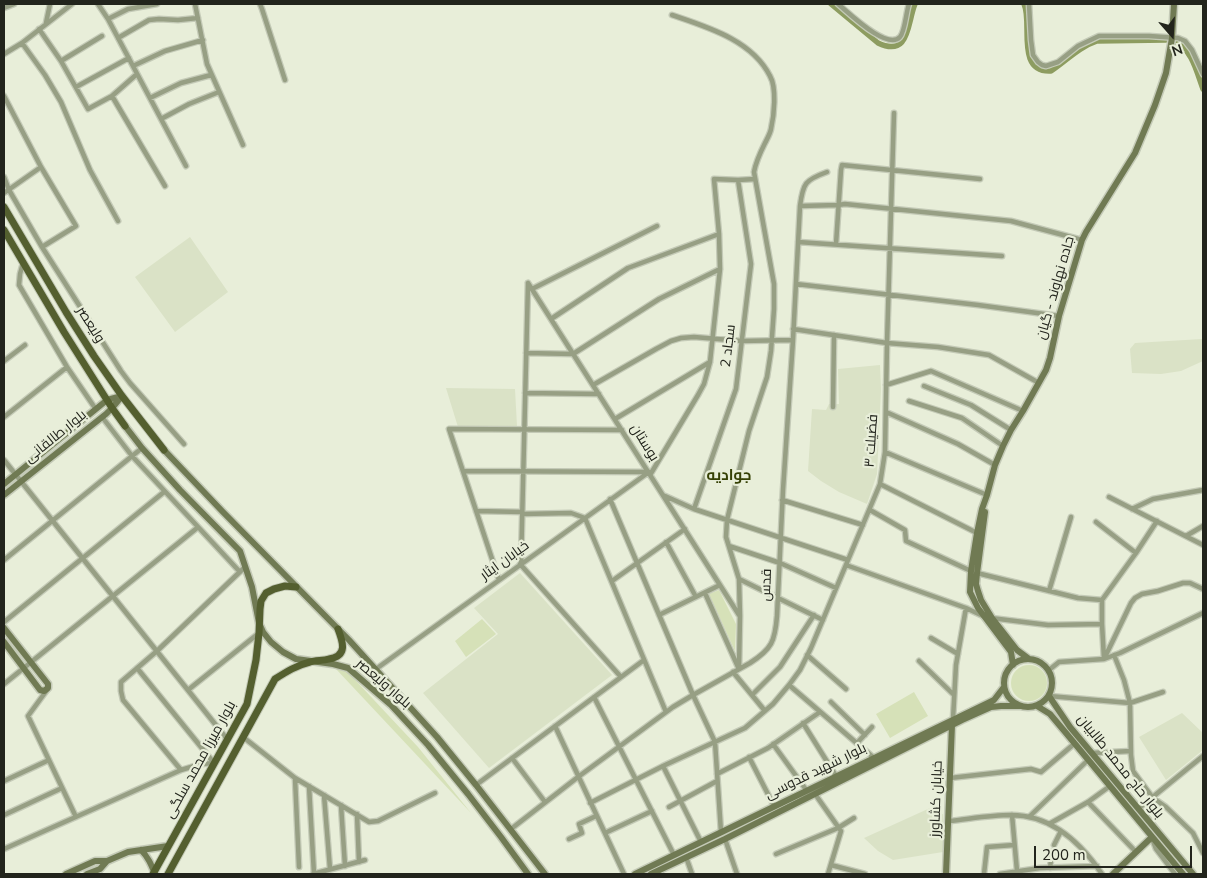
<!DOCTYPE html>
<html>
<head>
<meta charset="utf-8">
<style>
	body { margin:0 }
	#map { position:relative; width:1207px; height:878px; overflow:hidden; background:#e8eed9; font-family:"Nunito Sans",sans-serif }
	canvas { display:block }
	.frame { position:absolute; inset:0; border:5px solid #22241c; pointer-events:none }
	.north { position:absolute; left:1147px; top:10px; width:50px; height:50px; -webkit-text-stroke:4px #e8eed9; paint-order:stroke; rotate:161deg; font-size:14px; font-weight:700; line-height:20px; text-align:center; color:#22241c }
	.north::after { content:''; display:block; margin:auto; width:18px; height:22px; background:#22241c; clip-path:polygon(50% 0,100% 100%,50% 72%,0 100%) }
	.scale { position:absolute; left:1034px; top:846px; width:158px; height:22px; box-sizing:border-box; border:2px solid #22241c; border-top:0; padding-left:6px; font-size:15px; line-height:18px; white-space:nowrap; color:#22241c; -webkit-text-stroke:4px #e8eed9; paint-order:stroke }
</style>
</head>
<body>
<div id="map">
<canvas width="1207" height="878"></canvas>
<div class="frame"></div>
<div class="north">N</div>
<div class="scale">200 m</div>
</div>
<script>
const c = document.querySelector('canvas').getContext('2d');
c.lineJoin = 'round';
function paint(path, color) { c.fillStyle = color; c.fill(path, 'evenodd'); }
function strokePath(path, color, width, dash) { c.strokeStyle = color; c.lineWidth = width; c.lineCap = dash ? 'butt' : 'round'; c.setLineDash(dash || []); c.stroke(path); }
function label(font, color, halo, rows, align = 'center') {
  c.font = font + ' "Nunito Sans",Cairo,sans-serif'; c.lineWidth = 4.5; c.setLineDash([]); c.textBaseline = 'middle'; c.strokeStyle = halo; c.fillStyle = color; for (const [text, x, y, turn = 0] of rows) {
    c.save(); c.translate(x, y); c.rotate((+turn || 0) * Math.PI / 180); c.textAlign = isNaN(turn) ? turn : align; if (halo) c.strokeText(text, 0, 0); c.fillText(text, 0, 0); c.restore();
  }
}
const built = new Path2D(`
	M 190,237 L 228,292 L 175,332 L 135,277 Z
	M 1202,339 L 1203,361 L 1181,371 L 1161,374 L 1132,373 L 1130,349 L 1135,343 Z
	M 880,365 L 881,389 L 877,474 L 867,504 L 839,492 L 821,481 L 808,471 L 812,409 L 826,410 L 829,404 L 839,404 L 838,369 Z
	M 446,388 L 515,389 L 517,426 L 458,427 Z
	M 520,573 L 612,675 L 489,768 L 423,693 L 498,634 L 474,608 Z
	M 1182,713 L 1203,733 L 1203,750 L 1166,780 L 1139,737 Z
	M 930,808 L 933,814 L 943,814 L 943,852 L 893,860 L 878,851 L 864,838 Z`);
const green = new Path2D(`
	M 719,590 L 736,624 L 735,651 L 709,594 Z
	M 482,619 L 496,634 L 466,657 L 455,641 Z
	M1011 683a18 18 0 1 1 36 0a18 18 0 1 1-36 0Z
	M 344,668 L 418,747 L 471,813 L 336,669 Z
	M 914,692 L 928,716 L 890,738 L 876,714 Z`);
const canal = new Path2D(`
	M 831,4 L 878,43 C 910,58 907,23 915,4
	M 1024,4 C 1033,22 1015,73 1051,71 C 1066,61 1079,47 1097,41 L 1166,40
	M 1176,42 C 1192,50 1197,73 1203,89`);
const street = new Path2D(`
	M 98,4 L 108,19 L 186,166
	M 195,4 L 207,64 L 243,145
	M 260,4 L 262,9 L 285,80
	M 838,4 C 848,12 887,51 900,37 C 905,32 906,12 909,4
	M 1029,4 L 1031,40 L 1033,55 L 1038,62 L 1042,65 L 1046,66 L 1058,62 L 1078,46 L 1099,36 L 1149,36 L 1178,38 L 1185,41 L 1192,50 L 1203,74
	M 4,8 L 14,4
	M 672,15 C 707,27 752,40 770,76 C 777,88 774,116 771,129 C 770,134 767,139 765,143 C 760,153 756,161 754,172 L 774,284 L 774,309 L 771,351 L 767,377 L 749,431 L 727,520 L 726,537 L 739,579 L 740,616 L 739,669
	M 108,19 L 128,9 L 157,4
	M 46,23 L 50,4
	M 39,29 L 61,61 L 88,109 L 112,96 L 137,74
	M 118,38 L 149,20 L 159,19 L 178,20 L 198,18
	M 22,43 L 45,75 L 61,102 L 90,170 L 118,221
	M 4,54 L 22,43 L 72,4
	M 61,61 L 102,36
	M 133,66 L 165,51 L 203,40
	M 76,87 L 129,58
	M 4,96 L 41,167 L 76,226 L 42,247
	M 112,96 L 165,186
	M 150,98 L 181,83 L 211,75
	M 161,119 L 189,104 L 219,92
	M 4,177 L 9,190 L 42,247 L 121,371 L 130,383 L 184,444
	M 4,193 L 41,167
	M 800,206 L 838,205 L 845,204 L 1011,221 L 1082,240
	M 798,242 L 1002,256
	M 836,244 L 841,170 L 842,165 L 980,179
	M 23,263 L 20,274 L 19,285 L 67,367 L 95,408
	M 528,283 L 739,615
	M 796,284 L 978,305 L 1059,316
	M 532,289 L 657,226
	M 551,319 L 628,268 L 719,234
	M 793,329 L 887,343 L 938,347 L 989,355 L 1039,383
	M 526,353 L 573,354 L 659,299 L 720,269
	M 4,361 L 25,345
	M 593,385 L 656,349 L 671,341 L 681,338 L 694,337 L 741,341 L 793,340
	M 886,385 L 931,371 L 1023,411
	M 924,386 L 971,405 L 1011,430
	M 525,393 L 599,394
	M 909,401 L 962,418 L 1003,446
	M 833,407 L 834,335
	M 886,412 L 958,444 L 995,465
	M 4,417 L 67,367
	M 102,417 L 132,456 L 240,572
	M 615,419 L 710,362
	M 885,452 L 987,495
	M 4,460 L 227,739
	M 463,471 L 647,472
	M 650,475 L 698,395 L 704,384 L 710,362 L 720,269 L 719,234 L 714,179 L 738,180 L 755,179
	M 880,484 L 977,533
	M 665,496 L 694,509 L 848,560
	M 1109,497 L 1203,545
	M 610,499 L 693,695 L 715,742 L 721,832
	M 782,500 L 863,525
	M 694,509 L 736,389 L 751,264 L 738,180
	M 1132,509 L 1153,499 L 1203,490
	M 870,510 L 905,530 L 906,541 L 971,571
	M 476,511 L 522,512
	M 522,514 L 571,513 L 585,518 L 666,712
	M 1096,522 L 1136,553
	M 1186,536 L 1203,526
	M 666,542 L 696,597
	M 729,546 L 780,563 L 836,588
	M 4,560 L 142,448
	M 520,564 L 621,677
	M 521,564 L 528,283
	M 846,565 L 966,608 L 983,616
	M 977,573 L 1078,598 L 1102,600
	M 739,579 L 823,620
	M 499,580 L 449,429 L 622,430
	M 612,581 L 685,529
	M 1049,591 L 1071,517
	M 705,593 L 738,667
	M 659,615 L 720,585
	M 991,618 L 1048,625 L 1102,624
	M 4,622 L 164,492
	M 931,638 L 958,654
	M 807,655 L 846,689
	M 1114,655 L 1124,680 L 1130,703 L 1131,755 L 1133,771 L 1153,798 L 1166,807 L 1193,833 L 1203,853
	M 1105,657 L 1131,603 L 1135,598 L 1142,594 L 1158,591 L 1183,583 L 1190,583 L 1203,589
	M 1104,659 L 1102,624 L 1102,600 L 1136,553 L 1157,521
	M 919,661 L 954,695
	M 137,668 L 214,763
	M 376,669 L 649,472
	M 1049,670 L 1059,662 L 1104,659 L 1120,653 L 1203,613
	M 733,672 L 765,711
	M 4,684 L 197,528
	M 789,685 L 874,758
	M 47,690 L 28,716 L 76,817
	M 188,690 L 259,633
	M 752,695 L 780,667 L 814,615
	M 1049,696 L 1130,703 L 1163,692
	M 594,697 L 674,855
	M 831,702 L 865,735
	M 953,719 L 956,665 L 966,608
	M 803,723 L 836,776
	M 555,726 L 624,874
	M 243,737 L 295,778 L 369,822 L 378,821 L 435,793
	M 857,743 L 872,727
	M 773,744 L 807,791
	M 1092,753 L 1131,751
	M 749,757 L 774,806
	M 512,758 L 545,802
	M 663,766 L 701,842
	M 181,770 L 123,700 L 121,691 L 121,682 L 157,651 L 245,567
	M 717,774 L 768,748 L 820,712
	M 295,778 L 299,867
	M 950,778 L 1031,769 L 1041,772 L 1074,744
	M 4,781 L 49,760
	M 476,785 L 644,660
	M 309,786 L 314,874
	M 815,794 L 841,831 L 828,874
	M 324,795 L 330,869
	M 1088,802 L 1136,852
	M 590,803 L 663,766 L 745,728 L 773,704 L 789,685 L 800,670 L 811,648 L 880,484 L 885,452 L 887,343 L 894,113
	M 341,805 L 345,866
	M 669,807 L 717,781
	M 1138,809 L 1203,756
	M 357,814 L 359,862
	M 4,815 L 62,788
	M 1012,815 L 1017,871
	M 1029,817 L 1088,760
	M 949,821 C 969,819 990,815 1011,815 C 1051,815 1081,843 1102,874
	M 1049,824 L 1088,802 L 1110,786
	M 511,829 L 578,777 L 673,707 L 693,695 L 750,663 C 772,649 775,641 777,616 L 783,490 L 793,340 L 800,206 C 803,183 805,180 827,172
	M 605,833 L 652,811
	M 569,839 L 582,833 L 579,824 L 596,816
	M 725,839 L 737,874
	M 1153,841 L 1156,849 L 1175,874
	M 1054,845 L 1061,831
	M 4,849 L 181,770 L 201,764 L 214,763
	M 776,854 L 838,828 L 854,818
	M 686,857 L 692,874
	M 831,865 L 865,874
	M 1050,868 L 1052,852
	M 313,874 L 365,860
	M 984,874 L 987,847 L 1014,845
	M 1000,874 L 1040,868 L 1097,866`);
const secondary = new Path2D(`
	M 125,426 L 142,448 L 180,490 L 240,551 L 252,587 L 259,623 L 263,632 L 271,642 L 283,652 L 296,659 L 333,664 L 348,668 L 391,705 L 428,745 L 468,794 L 501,837 L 528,874
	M 164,450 L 222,511 L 349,640 L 437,737 L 476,785 L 545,874
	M 4,484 L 107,400 L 122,396
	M 4,495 L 106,414 L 112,408 L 122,396
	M 985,512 L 977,573 L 976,584 L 978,591 L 981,600 L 992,618 L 1017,650 L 1029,659
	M 4,628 L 48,684 L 48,688 L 44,691 L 40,690 L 4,642
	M1004 683a24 24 0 1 1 48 0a24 24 0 1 1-48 0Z
	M 1013,665 L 1011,652 L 978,608 L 970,592 L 971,571 L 977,533 L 982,509 L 987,495 L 995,465 L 1003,446 L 1011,430 L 1023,411 L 1046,370 L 1050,358 L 1059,316 L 1082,240 L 1086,232 L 1135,153 L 1155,105 L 1166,73 L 1172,38 L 1174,4
	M 1049,696 L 1070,727 L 1193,874
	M 1037,706 L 1050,714 L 1066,733 L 1183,874
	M 141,850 C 148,857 151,864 155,874
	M 66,874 L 95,861 L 107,861
	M 87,874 L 100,869 L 107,861 L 128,852 L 168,846
	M 635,874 L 988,703 L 994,700 L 1004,687
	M 651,874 L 725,839 L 962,720 L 991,707 L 1001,706 L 1020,706
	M 946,874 L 952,725
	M 1113,874 L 1152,837`);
const primary = new Path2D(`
	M 4,207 L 66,312 L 94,356 L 122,396 L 164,450
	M 4,230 L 64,332 L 112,408 L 125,426
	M 153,874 L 247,704 L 256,660 L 259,633 L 260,609 L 261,601 L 266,593 L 274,589 L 285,586 L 296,587
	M 168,874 L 275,679 C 286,672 297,665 310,662 C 316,660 323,661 329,659 C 348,656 343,642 338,629`);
const streetNames = [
	["جاده نهاوند - گیان",1056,288,-74],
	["ولیعصر",90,325,58],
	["سجاد 2",729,346,-83],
	["بلوار طالقانی",56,437,-39],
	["فضیلت ۳",872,441,-86],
	["بوستان",644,443,58],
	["خیابان ایثار",505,561,-36],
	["قدس",767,585,-88],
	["بلوار ولیعصر",383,684,41],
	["بلوار میرزا محمد سلگی",201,760,-61],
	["بلوار حاج محمد طالبیان",1120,767,51],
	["بلوار شهید قدوسی",816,772,-26],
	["خیابان کشاورز",937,799,-88]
];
const neighbourhoodNames = [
	["جوادیه",729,476]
];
paint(built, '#dae2c6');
paint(green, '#d6e1b8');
strokePath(canal, '#8d9c60', 5.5);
strokePath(street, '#c4cab7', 7);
strokePath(secondary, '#c4cab7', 9);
strokePath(primary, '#c4cab7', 9);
strokePath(street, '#979f84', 4.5);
strokePath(secondary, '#707a53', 6);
strokePath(primary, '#545f2f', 7);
label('14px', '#22241c', '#e8eed9', streetNames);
label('bold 15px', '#364105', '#e8eed9', neighbourhoodNames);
</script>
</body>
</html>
